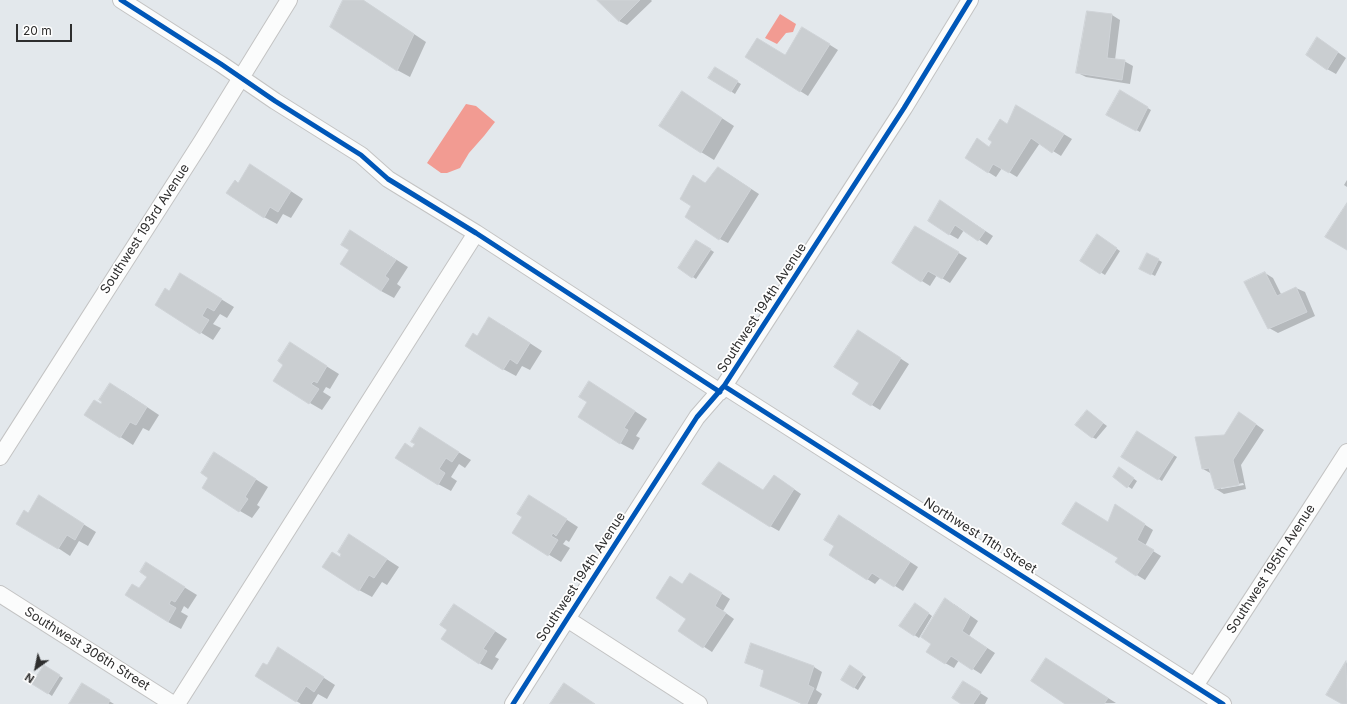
<!DOCTYPE html>
<html>
<head>
<meta charset="utf-8">
<style>
	body { margin:0 }
	#map { position:relative; width:1347px; height:704px; overflow:hidden; background:#e3e8ec; font-family:Inter,sans-serif }
	canvas { display:block }
	.north { position:absolute; left:16px; top:648px; width:40px; height:40px; -webkit-text-stroke:3px #fff; paint-order:stroke; rotate:213deg; font-size:11px; font-weight:700; line-height:16px; text-align:center; color:#2e2e2e }
	.north::after { content:''; display:block; margin:auto; width:14px; height:18px; background:#2e2e2e; clip-path:polygon(50% 0,100% 100%,50% 72%,0 100%) }
	.scale { position:absolute; left:16px; top:24px; width:56px; height:18px; box-sizing:border-box; border:2px solid #2e2e2e; border-top:0; padding-left:5px; font-size:12px; line-height:14px; white-space:nowrap; color:#2e2e2e; -webkit-text-stroke:3px #fff; paint-order:stroke }
</style>
</head>
<body>
<div id="map">
<canvas width="1347" height="704"></canvas>
<div class="north">N</div>
<div class="scale">20 m</div>
</div>
<script>
const c = document.querySelector('canvas').getContext('2d');
c.lineJoin = 'round';
function paint(path, color) { c.fillStyle = color; c.fill(path, 'evenodd'); }
function strokePath(path, color, width, dash) { c.strokeStyle = color; c.lineWidth = width; c.lineCap = dash ? 'butt' : 'round'; c.setLineDash(dash || []); c.stroke(path); }
function label(font, color, halo, rows, align = 'center') {
  c.font = font + ' Inter,sans-serif'; c.lineWidth = 3.5; c.setLineDash([]); c.textBaseline = 'middle'; c.strokeStyle = halo; c.fillStyle = color; for (const [text, x, y, turn = 0] of rows) {
    c.save(); c.translate(x, y); c.rotate((+turn || 0) * Math.PI / 180); c.textAlign = isNaN(turn) ? turn : align; if (halo) c.strokeText(text, 0, 0); c.fillText(text, 0, 0); c.restore();
  }
}
const water = new Path2D(`
	M 780,14 L 796,24 L 793,32 L 786,33 L 777,44 L 765,38 Z
	M 466,104 L 476,106 L 495,122 L 484,136 L 469,153 L 460,168 L 447,173 L 441,173 L 427,163 Z`);
const shadow = new Path2D(`
	M 345,0 L 363,0 L 426,42 L 410,77 L 397,70 Z
	M 599,0 L 651,0 L 652,1 L 627,25 L 619,21 Z
	M 1112,15 L 1120,20 L 1115,60 L 1124,61 L 1133,66 L 1130,84 L 1086,77 L 1078,73 Z
	M 811,33 L 838,50 L 808,96 L 800,91 L 785,57 Z
	M 1325,43 L 1346,58 L 1336,74 L 1327,69 Z
	M 715,69 L 741,84 L 735,94 L 709,77 Z
	M 1120,91 L 1151,110 L 1140,132 L 1107,114 Z
	M 694,100 L 734,126 L 714,160 L 701,152 Z
	M 1017,106 L 1072,139 L 1061,156 L 1040,143 L 1017,177 L 1002,168 L 996,177 L 988,172 L 990,148 L 1008,125 Z
	M 263,173 L 303,199 L 291,218 L 283,214 L 277,224 L 264,217 L 239,184 Z
	M 727,173 L 759,194 L 728,243 L 720,239 L 706,184 Z
	M 1347,180 L 1347,187 L 1344,185 Z
	M 948,206 L 993,236 L 987,245 L 964,230 L 958,239 L 949,234 Z
	M 916,227 L 967,258 L 950,283 L 937,275 L 930,286 L 893,263 Z
	M 351,231 L 408,267 L 397,284 L 401,287 L 394,298 L 381,291 L 350,250 Z
	M 1101,238 L 1120,251 L 1105,275 L 1081,260 Z
	M 700,243 L 714,252 L 696,279 L 679,268 Z
	M 1148,254 L 1162,262 L 1155,276 L 1140,268 Z
	M 1265,273 L 1273,278 L 1281,294 L 1296,288 L 1305,292 L 1315,316 L 1278,333 L 1269,328 Z
	M 193,282 L 234,307 L 227,318 L 220,314 L 213,324 L 221,328 L 213,340 L 156,305 L 170,292 Z
	M 502,325 L 542,351 L 530,370 L 522,366 L 516,376 L 503,369 L 478,337 Z
	M 866,336 L 909,364 L 880,410 L 854,394 L 860,383 Z
	M 302,351 L 339,374 L 330,389 L 326,387 L 323,392 L 331,397 L 322,410 L 310,403 Z
	M 602,390 L 647,419 L 636,436 L 640,438 L 633,450 L 620,443 Z
	M 123,391 L 159,415 L 149,431 L 143,428 L 133,445 L 86,415 Z
	M 1240,413 L 1264,430 L 1241,465 L 1246,489 L 1224,494 L 1216,489 L 1212,474 L 1203,469 ZM 1243,483 L 1244,485 L 1221,489 L 1221,487 Z
	M 1091,414 L 1107,426 L 1096,439 L 1092,437 Z
	M 1141,434 L 1177,457 L 1162,481 L 1122,456 Z
	M 433,436 L 471,460 L 465,468 L 459,464 L 451,477 L 457,481 L 451,491 L 438,484 L 413,449 Z
	M 227,461 L 268,487 L 257,505 L 260,507 L 252,518 L 240,511 Z
	M 1123,471 L 1137,481 L 1132,489 L 1114,477 Z
	M 775,476 L 801,494 L 779,531 L 770,526 L 763,491 Z
	M 541,503 L 578,527 L 569,542 L 566,540 L 563,544 L 570,548 L 561,562 L 513,533 Z
	M 51,504 L 96,532 L 88,546 L 79,541 L 70,556 L 58,548 L 28,514 Z
	M 1124,511 L 1153,530 L 1145,546 L 1161,556 L 1145,580 L 1116,562 L 1119,558 L 1109,523 Z
	M 848,521 L 918,567 L 903,591 L 881,577 L 875,584 L 867,579 Z
	M 362,543 L 399,567 L 387,585 L 382,582 L 372,597 L 359,590 L 340,558 Z
	M 158,571 L 197,595 L 188,609 L 184,606 L 181,612 L 188,616 L 181,629 L 168,622 L 140,589 L 148,576 Z
	M 671,577 L 683,585 L 699,579 L 730,599 L 723,611 L 734,619 L 712,652 L 680,631 L 688,619 Z
	M 954,604 L 978,621 L 969,636 L 995,653 L 981,674 L 959,660 L 954,668 L 945,663 Z
	M 919,606 L 932,616 L 919,638 L 901,626 Z
	M 467,613 L 507,639 L 495,657 L 499,659 L 492,670 L 479,663 Z
	M 752,645 L 814,667 L 822,672 L 816,690 L 822,694 L 817,704 L 802,704 L 761,685 L 765,671 L 746,663 Z
	M 290,656 L 335,685 L 327,699 L 318,694 L 312,704 L 301,704 L 256,675 L 267,666 Z
	M 1347,662 L 1347,704 L 1344,704 L 1328,694 Z
	M 1054,664 L 1116,703 L 1066,704 Z
	M 44,666 L 63,678 L 52,696 L 33,683 Z
	M 851,667 L 866,677 L 858,690 L 842,680 Z
	M 971,687 L 988,698 L 985,704 L 963,704 Z
	M 90,689 L 114,704 L 70,704 Z`);
const building = new Path2D(`
	M 343,0 L 363,0 L 414,34 L 397,71 L 330,27 Z
	M 597,0 L 640,0 L 619,21 Z
	M 1087,11 L 1112,14 L 1107,58 L 1125,60 L 1122,80 L 1076,73 Z
	M 802,27 L 830,44 L 800,92 L 745,57 L 757,38 L 785,55 Z
	M 1317,37 L 1338,52 L 1327,70 L 1306,55 Z
	M 715,67 L 738,81 L 731,92 L 708,78 Z
	M 1120,90 L 1148,107 L 1136,131 L 1106,115 Z
	M 682,91 L 722,118 L 701,153 L 659,126 Z
	M 1016,105 L 1064,134 L 1052,153 L 1031,138 L 1009,173 L 993,164 L 988,173 L 965,158 L 977,138 L 989,147 L 992,142 L 988,139 L 1000,119 L 1007,124 Z
	M 250,164 L 291,191 L 278,212 L 270,207 L 264,218 L 226,193 L 235,180 L 238,183 Z
	M 718,167 L 751,189 L 719,240 L 685,217 L 691,206 L 680,199 L 693,175 L 705,183 Z
	M 940,200 L 985,231 L 978,241 L 955,225 L 949,235 L 928,221 Z
	M 1347,203 L 1347,250 L 1325,237 Z
	M 915,226 L 959,252 L 942,279 L 928,271 L 921,282 L 892,263 Z
	M 350,230 L 396,260 L 385,276 L 389,279 L 381,291 L 340,264 L 349,250 L 341,245 Z
	M 1097,234 L 1117,248 L 1100,274 L 1080,261 Z
	M 696,240 L 711,249 L 692,278 L 678,268 Z
	M 1147,253 L 1159,259 L 1151,275 L 1139,269 Z
	M 1265,272 L 1277,296 L 1296,287 L 1307,312 L 1268,329 L 1244,282 Z
	M 180,273 L 222,299 L 214,311 L 207,307 L 202,316 L 209,320 L 200,334 L 155,305 L 165,288 L 169,291 Z
	M 489,317 L 530,343 L 517,364 L 510,359 L 503,370 L 465,346 L 473,333 L 477,336 Z
	M 858,330 L 901,358 L 871,406 L 852,394 L 859,383 L 834,367 Z
	M 290,342 L 327,366 L 317,383 L 314,381 L 311,384 L 319,389 L 309,404 L 273,381 L 283,365 L 278,361 Z
	M 589,381 L 635,411 L 624,428 L 628,430 L 620,444 L 578,417 L 587,402 L 579,397 Z
	M 110,383 L 147,407 L 136,425 L 130,422 L 120,438 L 84,415 L 94,400 L 101,404 L 102,402 L 99,400 Z
	M 1087,410 L 1103,423 L 1092,438 L 1075,425 Z
	M 1239,412 L 1256,424 L 1233,460 L 1239,485 L 1215,489 L 1209,468 L 1202,469 L 1195,437 L 1224,435 Z
	M 420,427 L 459,452 L 452,462 L 446,458 L 439,469 L 445,473 L 438,485 L 395,458 L 405,443 L 412,448 L 415,444 L 411,442 Z
	M 1137,431 L 1174,455 L 1158,480 L 1121,457 Z
	M 214,452 L 256,479 L 245,497 L 248,499 L 239,512 L 202,488 L 208,478 L 201,473 Z
	M 719,462 L 763,490 L 774,475 L 794,489 L 770,527 L 702,484 Z
	M 1119,467 L 1134,478 L 1127,488 L 1113,477 Z
	M 39,495 L 84,524 L 75,540 L 67,535 L 58,549 L 16,524 L 24,510 L 28,513 Z
	M 529,495 L 567,519 L 556,536 L 553,533 L 551,536 L 558,540 L 548,556 L 512,533 L 522,517 L 517,514 Z
	M 1076,502 L 1108,522 L 1115,504 L 1145,524 L 1137,540 L 1154,550 L 1136,576 L 1115,562 L 1118,558 L 1062,524 Z
	M 839,515 L 910,562 L 894,587 L 872,573 L 867,580 L 829,555 L 834,546 L 824,540 Z
	M 349,534 L 387,559 L 374,578 L 369,575 L 359,591 L 322,567 L 332,552 L 340,557 L 341,554 L 338,552 Z
	M 146,562 L 185,587 L 175,602 L 171,600 L 169,604 L 176,608 L 168,622 L 125,595 L 132,584 L 139,588 L 147,577 L 140,572 Z
	M 690,573 L 722,593 L 715,606 L 726,613 L 703,648 L 678,631 L 686,619 L 656,598 L 670,576 L 682,584 Z
	M 945,598 L 970,616 L 962,631 L 987,648 L 972,670 L 951,656 L 945,664 L 926,652 L 931,644 L 921,637 Z
	M 915,603 L 929,613 L 914,636 L 899,626 Z
	M 454,604 L 495,631 L 483,649 L 487,651 L 479,664 L 441,639 L 447,630 L 440,625 Z
	M 751,643 L 814,666 L 808,685 L 814,688 L 807,704 L 803,704 L 760,686 L 764,670 L 745,663 Z
	M 278,647 L 324,677 L 314,692 L 306,686 L 296,702 L 255,676 L 263,663 L 267,665 Z
	M 1046,658 L 1108,698 L 1104,704 L 1065,704 L 1031,681 Z
	M 1346,661 L 1347,704 L 1342,704 L 1326,695 Z
	M 44,665 L 60,675 L 48,694 L 32,684 Z
	M 850,665 L 863,674 L 854,688 L 841,680 Z
	M 963,681 L 981,692 L 973,704 L 961,704 L 952,698 Z
	M 82,683 L 110,700 L 108,704 L 69,704 Z
	M 564,683 L 595,704 L 550,704 Z`);
const street = new Path2D(`
	M 121,0 L 221,64 L 275,101 L 361,155 L 388,179 L 476,233 L 720,392
	M 724,386 L 1223,704
	M 0,457 L 202,141 L 289,0
	M 0,594 L 173,704
	M 567,619 L 699,704
	M 1195,686 L 1300,525 L 1347,452
	M 177,704 L 476,233
	M 513,704 L 567,619 L 697,417 L 724,386 L 904,108 L 970,0`);
const cycleway = new Path2D(`
	M 121,0 L 221,64 L 275,101 L 361,155 L 388,179 L 476,233 L 720,392
	M 724,386 L 1223,704
	M 513,704 L 567,619 L 697,417 L 724,386 L 904,108 L 970,0`);
const streetNames = [
	["Southwest 193rd Avenue",145,229,-57],
	["Southwest 194th Avenue",762,308,-57],
	["Northwest 11th Street",980,536,32],
	["Southwest 195th Avenue",1271,569,-57],
	["Southwest 194th Avenue",581,577,-57],
	["Southwest 306th Street",87,649,32]
];
paint(water, '#f29b92');
paint(shadow, '#0003');
paint(building, '#caced1');
strokePath(building, '#cfd3d7', 1);
strokePath(street, '#c3c3c3', 18);
strokePath(street, '#fbfcfc', 16);
strokePath(cycleway, '#0057b8', 5);
label('13px', '#2e2e2e', '#fff', streetNames);
</script>
</body>
</html>
